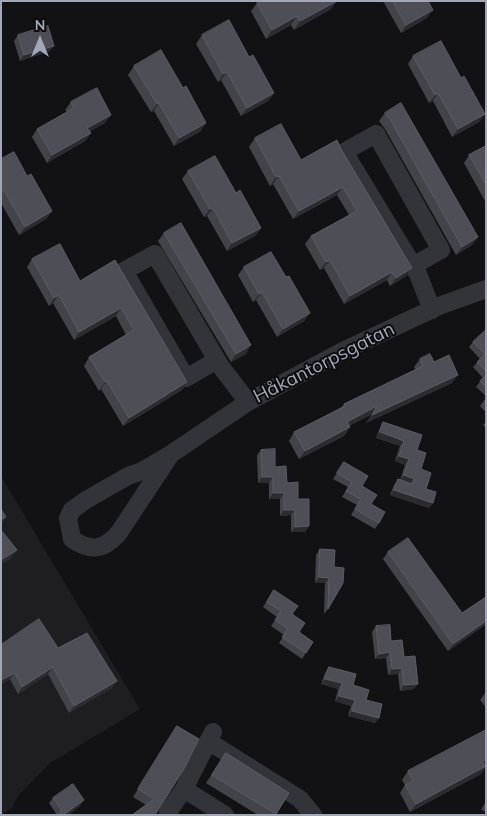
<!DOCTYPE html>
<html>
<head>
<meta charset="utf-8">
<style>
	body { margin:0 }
	#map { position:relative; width:487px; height:816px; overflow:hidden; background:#121214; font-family:Mulish,sans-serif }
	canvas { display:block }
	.frame { position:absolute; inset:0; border:2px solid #a2a7b6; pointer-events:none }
	.north { position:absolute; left:15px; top:15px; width:50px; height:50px; -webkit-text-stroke:4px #0d0d0f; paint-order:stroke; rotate:0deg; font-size:14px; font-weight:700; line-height:20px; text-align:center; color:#a2a7b6 }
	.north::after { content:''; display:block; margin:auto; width:18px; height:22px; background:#a2a7b6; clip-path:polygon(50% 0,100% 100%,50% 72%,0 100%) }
</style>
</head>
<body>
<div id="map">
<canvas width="487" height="816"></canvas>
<div class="frame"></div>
<div class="north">N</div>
</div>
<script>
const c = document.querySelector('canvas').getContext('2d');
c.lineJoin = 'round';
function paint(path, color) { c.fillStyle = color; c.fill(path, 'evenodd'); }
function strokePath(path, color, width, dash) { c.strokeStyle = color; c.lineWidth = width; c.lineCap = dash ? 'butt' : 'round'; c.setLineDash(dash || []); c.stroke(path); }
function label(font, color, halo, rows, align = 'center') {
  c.font = font + ' Mulish,sans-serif'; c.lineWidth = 4; c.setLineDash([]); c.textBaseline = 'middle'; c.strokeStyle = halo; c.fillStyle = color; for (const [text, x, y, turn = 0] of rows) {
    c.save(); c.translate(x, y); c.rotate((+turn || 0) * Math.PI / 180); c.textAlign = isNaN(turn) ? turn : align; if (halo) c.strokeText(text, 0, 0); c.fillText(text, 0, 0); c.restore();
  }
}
const built = new Path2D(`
	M 1,476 L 140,709 L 50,763 L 17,797 L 12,808 L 1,815 Z`);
const minor = new Path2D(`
	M 413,266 L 441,250 L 376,134 L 344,152 L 418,274 L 432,310
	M 217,360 L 186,378 L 124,271 L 155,254 L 221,367 L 248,402
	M 171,454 L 118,534 C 103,550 91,552 72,539 L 68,518 L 72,510 L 86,500 L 128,476 L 142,471 L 171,454 L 248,402 L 341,352 L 439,306 L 486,289
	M 208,741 L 300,799 L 313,815
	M 184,789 L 213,732
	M 170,815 L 168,812 L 184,789 L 225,815`);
const wall = new Path2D(`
	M 383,1 L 428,1 L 427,18 L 401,33 Z
	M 257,3 L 331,9 L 294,30 L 291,25 L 266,39 L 251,11 Z
	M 18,35 L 50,51 L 20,61 L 14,41 Z
	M 202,35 L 249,57 L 274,93 L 268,101 L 241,116 L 221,80 L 218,82 L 196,44 Z
	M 413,56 L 485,114 L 479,122 L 452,137 L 433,101 L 429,103 L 408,64 Z
	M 134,66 L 201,131 L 174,146 L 154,111 L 151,112 L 128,75 Z
	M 71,102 L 105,123 L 90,131 L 91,133 L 85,141 L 47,163 L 32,137 L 37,129 L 67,112 L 65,110 Z
	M 385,113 L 478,237 L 472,245 L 456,255 L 385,129 L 379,121 Z
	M 255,138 L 301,160 L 341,149 L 412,268 L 406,276 L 390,286 L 387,280 L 344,304 L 324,268 L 320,270 L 305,244 L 311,236 L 349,215 L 337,195 L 293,219 L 273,184 L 270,186 L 249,147 Z
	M 486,146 L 486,200 L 485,201 L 464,163 L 469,155 Z
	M 1,159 L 27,176 L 52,211 L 46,219 L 19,235 L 1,203 Z
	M 188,171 L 261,228 L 255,236 L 227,251 L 207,216 L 204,217 L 182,179 Z
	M 164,233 L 246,354 L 231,362 L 158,241 Z
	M 32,259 L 80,281 L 115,260 L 187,382 L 182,390 L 123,426 L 101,389 L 99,391 L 84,366 L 89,357 L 126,335 L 116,316 L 74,340 L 53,303 L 49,306 L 27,267 Z
	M 244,267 L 286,277 L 310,313 L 304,321 L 277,337 L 256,300 L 253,302 L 238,275 Z
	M 486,330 L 486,396 L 476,387 L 483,378 L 473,367 L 480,359 L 469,347 L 473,342 Z
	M 420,359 L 434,362 L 452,383 L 366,423 L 372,414 L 349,426 L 350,427 L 344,436 L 299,459 L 289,441 L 294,432 L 341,408 L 344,404 L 416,370 L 414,367 Z
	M 486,398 L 486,412 L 480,406 Z
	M 383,422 L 417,450 L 426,489 L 433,503 L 429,508 L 390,495 L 394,485 L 398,479 L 400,480 L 405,465 L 395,461 L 400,446 L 376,438 L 380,428 Z
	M 486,422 L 486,428 L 483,425 Z
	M 261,450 L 275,467 L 298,499 L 309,526 L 305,532 L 291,532 L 291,515 L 280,516 L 280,499 L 269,499 L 269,483 L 258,483 L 257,455 Z
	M 344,462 L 362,486 L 371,504 L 379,523 L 375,529 L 351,515 L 357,505 L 342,497 L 348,487 L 333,479 Z
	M 320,549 L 335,550 L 328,609 L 324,614 L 325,583 L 315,583 L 316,555 Z
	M 388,552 L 462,613 L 486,597 L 486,625 L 485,625 L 448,651 L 383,559 Z
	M 274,590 L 292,614 L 299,632 L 313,642 L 302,659 L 279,643 L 284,635 L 271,626 L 277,617 L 263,607 Z
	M 376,626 L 391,641 L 404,657 L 414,689 L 400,691 L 398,674 L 388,675 L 386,658 L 375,659 L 372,632 Z
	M 1,645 L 58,648 L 112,688 L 69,713 L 48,674 L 18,694 L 10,679 L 1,684 Z
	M 329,667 L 353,685 L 366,700 L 379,718 L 375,723 L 348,716 L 351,706 L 335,701 L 338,689 L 321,684 L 325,673 Z
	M 486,692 L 486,707 L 480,700 Z
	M 177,726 L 155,815 L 146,805 L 133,797 Z
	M 226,753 L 289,793 L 276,815 L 258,815 L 206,783 Z
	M 408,771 L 481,774 L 410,812 L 400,793 L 405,785 L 402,780 Z
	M 53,798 L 80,806 L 68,815 L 57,815 L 49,803 Z
	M 486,801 L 486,812 L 481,810 Z`);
const shadedWall = new Path2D(`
	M 337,1 L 331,9 L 294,30 L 300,21 Z
	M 433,10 L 427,18 L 401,33 L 406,25 Z
	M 297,16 L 291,25 L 266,39 L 272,30 Z
	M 54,46 L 50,51 L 20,61 L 24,55 Z
	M 227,72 L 221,80 L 218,82 L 223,74 Z
	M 274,93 L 268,101 L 241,116 L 247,108 Z
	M 438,93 L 433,101 L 429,103 L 435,95 Z
	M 159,103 L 154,111 L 151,112 L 157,104 Z
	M 485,114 L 479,122 L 452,137 L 458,129 Z
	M 111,115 L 105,123 L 82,136 L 87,128 Z
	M 206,123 L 201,131 L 174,146 L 179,138 Z
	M 91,133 L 85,141 L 47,163 L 52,155 Z
	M 279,176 L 273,184 L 270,186 L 276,177 Z
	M 343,187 L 337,195 L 293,219 L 299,211 Z
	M 213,208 L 207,216 L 204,217 L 210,209 Z
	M 52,211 L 46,219 L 19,235 L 25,227 Z
	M 261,228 L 255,236 L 227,251 L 232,243 Z
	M 478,237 L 472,245 L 456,255 L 462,247 Z
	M 330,260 L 324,268 L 320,270 L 326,262 Z
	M 412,268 L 406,276 L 390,286 L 396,278 Z
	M 392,272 L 387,280 L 344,304 L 350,296 Z
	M 262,292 L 256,300 L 253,302 L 259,294 Z
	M 59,295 L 53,303 L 49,306 L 54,298 Z
	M 121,308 L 116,316 L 74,340 L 79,332 Z
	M 310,313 L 304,321 L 277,337 L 283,329 Z
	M 251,345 L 246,354 L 231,362 L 236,354 Z
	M 458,375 L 452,383 L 366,423 L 372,415 Z
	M 107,381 L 101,389 L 99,391 L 105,382 Z
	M 187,382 L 182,390 L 123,426 L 129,418 Z
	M 377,406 L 372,414 L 341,430 L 347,422 Z
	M 350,427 L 344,436 L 299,459 L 305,451 Z
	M 380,432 L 404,441 L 400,446 L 376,438 Z
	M 399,456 L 409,459 L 405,465 L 395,461 Z
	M 404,475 L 414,479 L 410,485 L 400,481 Z
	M 262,477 L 273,477 L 269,483 L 258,483 Z
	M 394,490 L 433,503 L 429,508 L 390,495 Z
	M 273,493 L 284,493 L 280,499 L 269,499 Z
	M 284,510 L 295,510 L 291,515 L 280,516 Z
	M 6,517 L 1,525 L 1,520 Z
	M 309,526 L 305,532 L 291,532 L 295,527 Z
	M 17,550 L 11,559 L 1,564 L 1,560 Z
	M 319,577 L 329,578 L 325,583 L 315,583 Z
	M 486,621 L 485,625 L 448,651 L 453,644 Z
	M 390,652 L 386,658 L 375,659 L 379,654 Z
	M 53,667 L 48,674 L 18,694 L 22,687 Z
	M 402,668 L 398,674 L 388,675 L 392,669 Z
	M 15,673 L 10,679 L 1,684 L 1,680 Z
	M 325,679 L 342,683 L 338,689 L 321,684 Z
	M 117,681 L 112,688 L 69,713 L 74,706 Z
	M 418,684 L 414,689 L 400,691 L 404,685 Z
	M 339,696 L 355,700 L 351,706 L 335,701 Z
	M 352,711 L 379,718 L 375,723 L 348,716 Z
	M 486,760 L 486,765 L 481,762 Z
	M 486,766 L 481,774 L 410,812 L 416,804 Z
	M 84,800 L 80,806 L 68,815 L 63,815 Z`);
const building = new Path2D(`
	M 260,1 L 337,1 L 300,21 L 297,16 L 272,30 L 257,3 Z
	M 393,1 L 428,1 L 433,10 L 406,25 Z
	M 229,20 L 249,57 L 253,55 L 274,93 L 247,108 L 227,72 L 223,74 L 202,35 Z
	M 48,26 L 54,46 L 24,55 L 18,35 Z
	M 441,41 L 461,78 L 464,76 L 485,114 L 458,129 L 438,93 L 435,95 L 413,56 Z
	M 161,50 L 183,88 L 186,86 L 206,123 L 179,138 L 159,103 L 157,104 L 134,66 Z
	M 97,88 L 111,115 L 87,128 L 91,133 L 52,155 L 37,129 L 74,108 L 71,102 Z
	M 401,103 L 478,237 L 462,247 L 391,121 L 385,113 Z
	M 281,124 L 301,160 L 337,140 L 341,149 L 412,268 L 396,278 L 392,272 L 350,296 L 330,260 L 326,262 L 311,236 L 357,211 L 343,187 L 299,211 L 279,176 L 276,177 L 255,138 Z
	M 486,146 L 486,184 L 469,155 Z
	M 14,152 L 27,176 L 31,174 L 52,211 L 25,227 L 4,190 L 1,192 L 1,159 Z
	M 215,156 L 236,193 L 240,190 L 261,228 L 232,243 L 213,208 L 210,209 L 188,171 Z
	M 181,223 L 251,345 L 236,354 L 164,233 Z
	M 60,244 L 80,281 L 115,260 L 187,382 L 129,418 L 107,381 L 105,382 L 89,357 L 134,330 L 121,308 L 79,332 L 59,295 L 54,298 L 32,259 Z
	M 271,252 L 286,277 L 289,276 L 310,313 L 283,329 L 262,292 L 259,294 L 244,267 Z
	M 486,330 L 486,371 L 477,362 L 485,354 L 473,342 Z
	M 430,354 L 434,362 L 449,355 L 458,375 L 372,415 L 377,406 L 347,422 L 350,427 L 305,451 L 294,432 L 345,406 L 344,404 L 423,366 L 420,359 Z
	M 486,376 L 486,387 L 480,381 Z
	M 383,422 L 422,435 L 417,450 L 426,453 L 421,469 L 431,473 L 426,489 L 436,492 L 433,503 L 394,490 L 398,479 L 412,484 L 414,479 L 404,475 L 409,459 L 399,456 L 404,441 L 380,432 Z
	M 275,449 L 275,467 L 286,466 L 287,483 L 298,482 L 298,499 L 309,499 L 309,526 L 295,527 L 295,510 L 284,510 L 284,493 L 273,493 L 273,477 L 262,477 L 261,450 Z
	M 344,462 L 368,476 L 362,486 L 377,495 L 371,504 L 385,512 L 379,523 L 355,509 L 361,499 L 346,491 L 352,482 L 337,473 Z
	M 1,509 L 6,517 L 1,520 Z
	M 1,530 L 17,550 L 1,560 Z
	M 408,538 L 462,613 L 486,597 L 486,621 L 453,644 L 388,552 Z
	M 320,549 L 335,550 L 334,567 L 344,568 L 343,583 L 328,609 L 329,578 L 319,577 Z
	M 274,590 L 298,606 L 292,614 L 305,623 L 299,632 L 313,642 L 306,653 L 282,637 L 288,629 L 275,620 L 281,611 L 267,602 Z
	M 39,619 L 58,648 L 87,633 L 117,681 L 74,706 L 53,667 L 22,687 L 15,673 L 1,680 L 1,645 Z
	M 390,625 L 391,641 L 402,640 L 404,657 L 415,656 L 418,684 L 404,685 L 402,668 L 392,669 L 390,652 L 379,654 L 376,626 Z
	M 329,667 L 356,674 L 353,685 L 369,690 L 366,700 L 382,704 L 379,718 L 352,711 L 355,700 L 339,696 L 342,683 L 325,679 Z
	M 177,726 L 199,739 L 184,769 L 155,815 L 132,815 L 154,799 L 138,789 Z
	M 486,730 L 486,760 L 481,762 L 486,765 L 486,766 L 416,804 L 405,785 L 413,781 L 408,771 Z
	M 226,753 L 289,793 L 276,814 L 212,775 Z
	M 73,784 L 84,800 L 63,815 L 61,815 L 61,809 L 53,798 Z`);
const streetNames = [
	["Håkantorpsgatan",324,363,-27]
];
paint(built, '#1e1e21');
strokePath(minor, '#333439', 18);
paint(wall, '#43434a');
paint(shadedWall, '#2b2b30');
paint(building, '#4d4e56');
strokePath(building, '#5b5c65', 1);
label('19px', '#a2a7b6', '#0d0d0f', streetNames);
</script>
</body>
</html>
